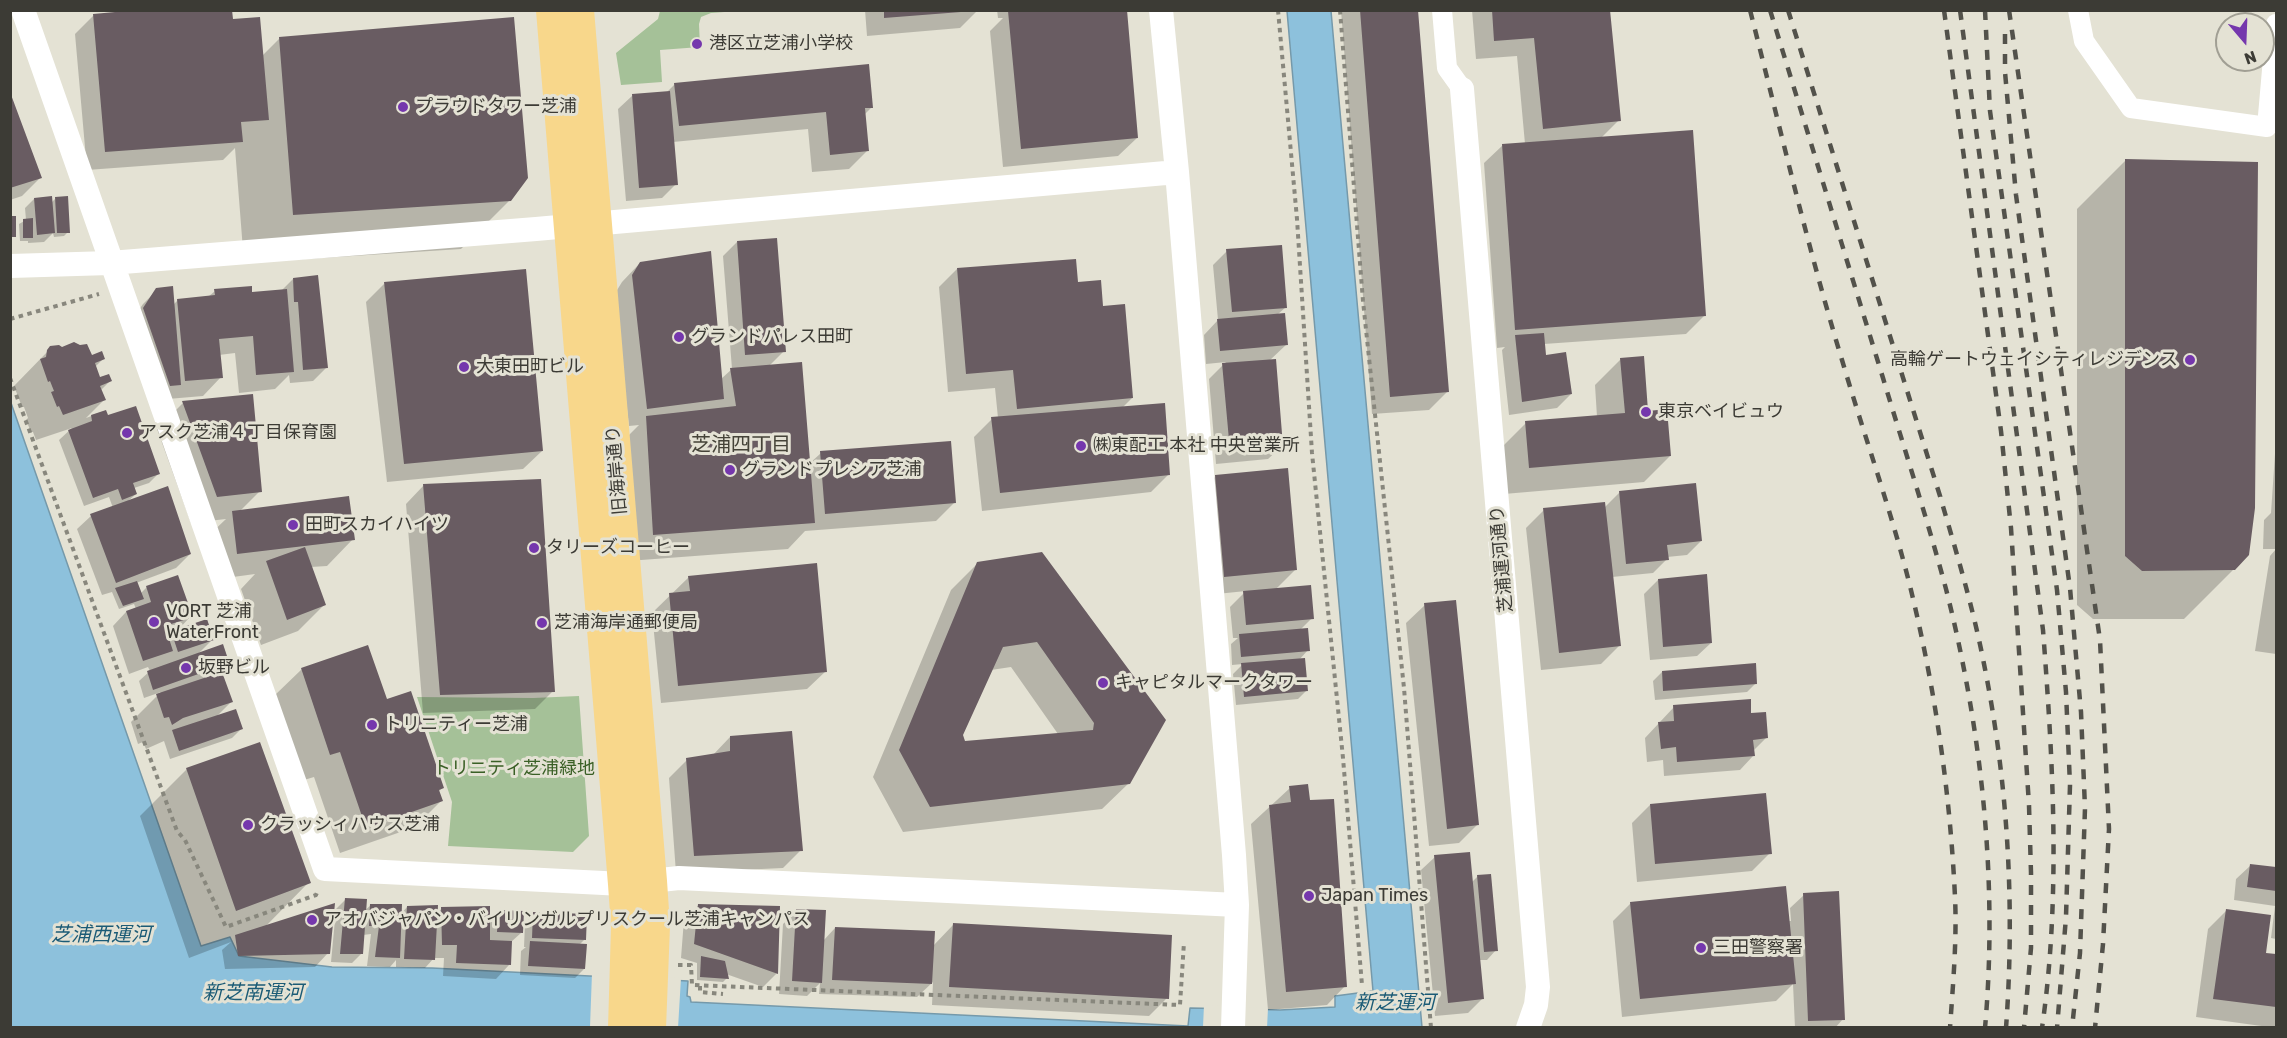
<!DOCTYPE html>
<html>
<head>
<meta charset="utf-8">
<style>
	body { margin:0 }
	#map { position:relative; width:2287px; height:1038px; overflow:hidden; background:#e4e2d4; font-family:Rubik,sans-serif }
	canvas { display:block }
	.frame { position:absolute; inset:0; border:12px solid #3c3b35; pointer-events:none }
	.north { position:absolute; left:2215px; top:12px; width:60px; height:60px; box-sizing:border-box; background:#e4e2d4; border:2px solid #a19f94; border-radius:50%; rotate:161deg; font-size:16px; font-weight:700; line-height:24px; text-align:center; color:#3c3b35 }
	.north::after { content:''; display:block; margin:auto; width:21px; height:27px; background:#7537ad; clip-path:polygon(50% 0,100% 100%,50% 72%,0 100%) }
</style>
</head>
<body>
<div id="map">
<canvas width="2287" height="1038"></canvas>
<div class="frame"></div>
<div class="north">N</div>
</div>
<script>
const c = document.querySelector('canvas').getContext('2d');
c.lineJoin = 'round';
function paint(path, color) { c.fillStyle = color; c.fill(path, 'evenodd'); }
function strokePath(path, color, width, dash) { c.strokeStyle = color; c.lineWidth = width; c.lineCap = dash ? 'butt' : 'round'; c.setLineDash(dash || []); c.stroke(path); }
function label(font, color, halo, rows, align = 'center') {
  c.font = font + ' Rubik,"Noto Sans JP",sans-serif'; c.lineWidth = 6; c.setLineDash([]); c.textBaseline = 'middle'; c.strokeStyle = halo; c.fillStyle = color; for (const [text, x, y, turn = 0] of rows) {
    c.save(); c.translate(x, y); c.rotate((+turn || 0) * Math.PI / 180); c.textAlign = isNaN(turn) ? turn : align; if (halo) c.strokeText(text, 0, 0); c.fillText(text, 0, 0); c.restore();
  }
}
const green = new Path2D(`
	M 660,11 L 738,11 L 711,13 L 701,17 L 699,24 L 700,47 L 660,50 L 662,82 L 621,85 L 616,53 L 658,19 Z
	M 579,696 L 589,836 L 573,852 L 448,846 L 452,802 L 417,697 L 533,698 Z`);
const water = new Path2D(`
	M 1287,11 L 1331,11 L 1422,1027 L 11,1027 L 10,400 L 201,946 L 230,937 L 239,956 L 332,967 L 432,968 L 688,981 L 687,996 L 690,997 L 691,1002 L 1188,1026 L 1190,1008 L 1280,1010 L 1335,1007 L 1335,996 L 1373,991 Z`);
const pier = new Path2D(`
	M 592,973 L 681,978 L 678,1028 L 590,1027 Z
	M 1204,1005 L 1268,1008 L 1267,1028 L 1203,1027 Z`);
const shadow = new Path2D(`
	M 865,10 L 978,10 L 960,28 L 867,36 Z
	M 997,10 L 1125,10 L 1137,138 L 1118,156 L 1003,167 L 990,31 L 1003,18 L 998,18 Z
	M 1341,10 L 1417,10 L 1447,392 L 1429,410 L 1372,414 Z
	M 1472,10 L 1609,10 L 1619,120 L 1601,138 L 1704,316 L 1686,334 L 1544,344 L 1545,356 L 1571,394 L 1557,408 L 1509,415 L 1502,350 L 1505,347 L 1497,348 L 1484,163 L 1503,145 L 1525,144 L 1517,56 L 1476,59 Z
	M 93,16 L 231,23 L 262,56 L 280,38 L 510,200 L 461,249 L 244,263 L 235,148 L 223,160 L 87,170 L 75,34 Z
	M 675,84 L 872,107 L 864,115 L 867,151 L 849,169 L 812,172 L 808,129 L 673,142 L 676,184 L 662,198 L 626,201 L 618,109 L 632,96 L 666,93 Z
	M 10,96 L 40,178 L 22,196 L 10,200 Z
	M 2125,161 L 2234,569 L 2184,619 L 2093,619 L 2077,605 L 2077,209 Z
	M 34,199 L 51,203 L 55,199 L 68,232 L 64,236 L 54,237 L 53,233 L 44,242 L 28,243 L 28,241 L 20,241 L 19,224 L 26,220 L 25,208 Z
	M 737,242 L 784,351 L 769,366 L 809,464 L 821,453 L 955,502 L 936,521 L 805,531 L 788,549 L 628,561 L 620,444 L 639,425 L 629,426 L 614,295 L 622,282 L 640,263 L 721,379 L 732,369 L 723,256 Z
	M 1227,251 L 1286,307 L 1277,315 L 1287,344 L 1269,361 L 1282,446 L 1268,459 L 1216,464 L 1209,379 L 1226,362 L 1206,364 L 1204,335 L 1218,320 L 1213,265 Z
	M 957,269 L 1102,308 L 1132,398 L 1122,408 L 1169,474 L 1151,492 L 982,511 L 974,437 L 992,419 L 998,418 L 995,388 L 948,392 L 939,287 Z
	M 293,279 L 326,368 L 313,381 L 290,383 L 289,375 L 275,389 L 239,393 L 235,353 L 219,355 L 221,377 L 203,396 L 156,400 L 130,323 L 143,304 L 157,290 L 173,305 L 178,300 L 208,297 L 215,291 L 251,294 L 281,291 Z
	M 384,284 L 542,451 L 523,469 L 387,482 L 366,302 Z
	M 51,348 L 103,359 L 95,367 L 99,378 L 110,381 L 101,390 L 104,400 L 86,418 L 105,411 L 107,416 L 158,474 L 149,483 L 134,488 L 136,494 L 127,502 L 190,554 L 176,568 L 136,583 L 140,594 L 147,587 L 191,616 L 177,631 L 213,639 L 197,655 L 225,655 L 221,660 L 223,664 L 209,678 L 231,702 L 216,717 L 241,729 L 232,738 L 170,759 L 164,741 L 146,749 L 143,742 L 138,744 L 131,722 L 161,692 L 144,698 L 139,681 L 150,671 L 148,667 L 129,674 L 113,626 L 126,612 L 136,609 L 134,604 L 119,609 L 112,592 L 102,595 L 77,529 L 91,516 L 113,508 L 109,497 L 84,506 L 59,440 L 72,428 L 36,440 L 33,432 L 31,432 L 26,420 L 28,418 L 24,407 L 22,407 L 14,386 Z
	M 1621,359 L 1670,456 L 1644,482 L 1504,494 L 1500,449 L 1526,423 L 1597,417 L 1595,385 Z
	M 183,403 L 260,491 L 240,511 L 353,539 L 327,566 L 311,567 L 324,605 L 298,631 L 261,645 L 241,589 L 255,574 L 211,580 L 206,538 L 226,519 L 191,523 L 157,429 Z
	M 2276,439 L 2276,654 L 2255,651 L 2270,556 L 2276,549 L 2263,549 L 2264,520 L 2271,513 Z
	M 1216,476 L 1295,570 L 1275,590 L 1312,618 L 1300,630 L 1308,650 L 1299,660 L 1307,690 L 1298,699 L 1236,705 L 1233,674 L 1243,664 L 1232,665 L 1231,644 L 1238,638 L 1233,638 L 1230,607 L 1246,591 L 1207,595 L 1198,494 Z
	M 424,485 L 553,691 L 535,709 L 423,713 L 406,504 Z
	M 1620,492 L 1701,541 L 1687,555 L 1667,557 L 1667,559 L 1653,573 L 1612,577 L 1619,646 L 1601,664 L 1541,670 L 1526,528 L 1544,510 L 1604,508 Z
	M 1042,553 L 1129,783 L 1102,809 L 903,832 L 873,777 L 951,590 L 978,563 ZM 1011,667 L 1058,734 L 964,742 L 962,734 L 991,670 Z
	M 689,577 L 826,671 L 807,689 L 661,703 L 652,613 Z
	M 1658,580 L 1711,643 L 1697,656 L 1650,660 L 1644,594 Z
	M 1425,605 L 1477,825 L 1459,843 L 1429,846 L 1406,623 Z
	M 302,669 L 386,701 L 443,787 L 438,792 L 441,801 L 415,827 L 340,853 L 314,777 L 304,780 L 275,695 Z
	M 1662,672 L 1756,683 L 1747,692 L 1655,700 L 1653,681 Z
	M 1674,707 L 1750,715 L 1767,737 L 1753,751 L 1753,756 L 1740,770 L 1664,776 L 1663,760 L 1647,762 L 1645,738 Z
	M 730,737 L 801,850 L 783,868 L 676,873 L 669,778 L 687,760 L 712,756 Z
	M 187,769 L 309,882 L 265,927 L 328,953 L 315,967 L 225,969 L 222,950 L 231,942 L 189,958 L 140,816 Z
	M 1290,788 L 1345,986 L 1327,1005 L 1268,1010 L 1251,824 Z
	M 1650,805 L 1770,853 L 1752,871 L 1637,882 L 1632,823 Z
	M 1435,857 L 1471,883 L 1478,876 L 1496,950 L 1487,960 L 1479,960 L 1482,999 L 1468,1013 L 1435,1016 L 1421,870 Z
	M 2250,866 L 2276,869 L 2276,939 L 2271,938 L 2275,906 L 2234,900 L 2236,879 Z
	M 1804,895 L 1843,1019 L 1835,1028 L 1795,1028 L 1793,984 L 1776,1001 L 1622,1017 L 1613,921 L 1631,903 L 1788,921 L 1791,921 L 1790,908 Z
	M 345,900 L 364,911 L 371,905 L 401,914 L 407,907 L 436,915 L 442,908 L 488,922 L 498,912 L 521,933 L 511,942 L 509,965 L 496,979 L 443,976 L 444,958 L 434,958 L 425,968 L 396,967 L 396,960 L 390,967 L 367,966 L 371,934 L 363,935 L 361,954 L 352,963 L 331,962 L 336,909 Z
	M 698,906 L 777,973 L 763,987 L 726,974 L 727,978 L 723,982 L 697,980 L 697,963 L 681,958 L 684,919 Z
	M 797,910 L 823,941 L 835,928 L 933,946 L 953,925 L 1167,998 L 1149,1016 L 932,1005 L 933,982 L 917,997 L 819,994 L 820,983 L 807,996 L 779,994 L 783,924 Z
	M 2226,911 L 2264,954 L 2276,956 L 2276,1028 L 2196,1017 L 2208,929 Z
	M 534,914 L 585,939 L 579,945 L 584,969 L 575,978 L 520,975 L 521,951 L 526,947 L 524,947 L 525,923 Z`);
const building = new Path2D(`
	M 137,10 L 232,10 L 233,19 L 260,17 L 269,120 L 241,122 L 243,142 L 105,152 L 93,14 Z
	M 884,10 L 961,10 L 961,12 L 884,18 Z
	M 1127,10 L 1138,138 L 1021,149 L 1008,11 Z
	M 1360,10 L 1418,10 L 1449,392 L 1390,397 Z
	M 1492,10 L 1610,10 L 1621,121 L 1543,129 L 1534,38 L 1494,41 Z
	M 514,17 L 528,178 L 511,201 L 293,215 L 279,37 Z
	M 869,64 L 873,108 L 865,108 L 869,151 L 830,155 L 826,112 L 679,126 L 674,83 Z
	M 670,91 L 678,185 L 639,188 L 632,94 Z
	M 10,92 L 42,178 L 10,188 Z
	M 1693,130 L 1706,316 L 1515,330 L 1502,144 Z
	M 2125,159 L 2258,162 L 2255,508 L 2249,555 L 2235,570 L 2142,571 L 2125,556 Z
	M 52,196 L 55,233 L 37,235 L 34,198 Z
	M 68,196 L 70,233 L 57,233 L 55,197 Z
	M 10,216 L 16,216 L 16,237 L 10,237 Z
	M 33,218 L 33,238 L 23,238 L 23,219 Z
	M 777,238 L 786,352 L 745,355 L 737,241 Z
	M 1282,245 L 1287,308 L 1232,312 L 1226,249 Z
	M 711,251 L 724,399 L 647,409 L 632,275 L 640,262 Z
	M 1076,259 L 1078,282 L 1101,280 L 1103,306 L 1125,304 L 1133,398 L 1017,409 L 1013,370 L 966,374 L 957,268 Z
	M 526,269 L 543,451 L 404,464 L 384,282 Z
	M 318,275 L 328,368 L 303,370 L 298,302 L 294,302 L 293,278 Z
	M 173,286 L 181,385 L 170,386 L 143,308 L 156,288 Z
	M 252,286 L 252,292 L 287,289 L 294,372 L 256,375 L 253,336 L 219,339 L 223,378 L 185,381 L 177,299 L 215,295 L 214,289 Z
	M 1285,313 L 1288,345 L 1220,351 L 1217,319 Z
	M 1544,333 L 1546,355 L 1566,352 L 1572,394 L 1522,402 L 1515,335 Z
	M 74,342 L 80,345 L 87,344 L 92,355 L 102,351 L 105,359 L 95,363 L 100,377 L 109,374 L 112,381 L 100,386 L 106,400 L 63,415 L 59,406 L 57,407 L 51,392 L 54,391 L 50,381 L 48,382 L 40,359 L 46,357 L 47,350 L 50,346 L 59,345 L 62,347 Z
	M 1644,356 L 1648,411 L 1667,409 L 1671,456 L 1529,468 L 1525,421 L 1625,413 L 1620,358 Z
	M 1276,359 L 1283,446 L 1230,451 L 1222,363 Z
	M 802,362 L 815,523 L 653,535 L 646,416 L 736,406 L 730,368 Z
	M 253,394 L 262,492 L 217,497 L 182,401 Z
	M 1165,403 L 1170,475 L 1000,493 L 991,417 Z
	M 136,406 L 160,474 L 133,483 L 137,494 L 122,500 L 118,489 L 93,498 L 68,430 L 92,421 L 91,415 L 106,410 L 108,415 Z
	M 951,441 L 956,503 L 825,514 L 820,451 Z
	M 1288,468 L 1297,570 L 1224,577 L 1215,475 Z
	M 541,479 L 555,692 L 440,695 L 423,484 Z
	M 1696,483 L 1702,541 L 1667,545 L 1669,560 L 1626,564 L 1619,491 Z
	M 168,486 L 191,554 L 116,583 L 90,514 Z
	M 349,496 L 355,540 L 237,554 L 232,511 Z
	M 1605,502 L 1621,646 L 1559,653 L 1543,508 Z
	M 305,547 L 326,605 L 287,620 L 266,561 Z
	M 1042,552 L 1166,720 L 1130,784 L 930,807 L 899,750 L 977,562 ZM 1037,642 L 1094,723 L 1093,730 L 965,741 L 963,735 L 1003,647 Z
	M 817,563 L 827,672 L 678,686 L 669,593 L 690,591 L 688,576 Z
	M 1707,574 L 1712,643 L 1663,647 L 1658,579 Z
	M 178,575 L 193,617 L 165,626 L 173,651 L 143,661 L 126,611 L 151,602 L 146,586 Z
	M 137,581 L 144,599 L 123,606 L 115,588 Z
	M 1311,585 L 1314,619 L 1246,625 L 1243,591 Z
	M 1456,600 L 1479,825 L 1447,829 L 1424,603 Z
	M 207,619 L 214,640 L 178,652 L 171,631 Z
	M 1308,628 L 1310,651 L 1241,657 L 1239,634 Z
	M 223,644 L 227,656 L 221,657 L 224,665 L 153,690 L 147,671 Z
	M 368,645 L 387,699 L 411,691 L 444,788 L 439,790 L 443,801 L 366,828 L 340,752 L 330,755 L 301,668 Z
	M 1305,658 L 1308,691 L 1244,697 L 1241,663 Z
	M 1756,663 L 1757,684 L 1663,691 L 1662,671 Z
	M 222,672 L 233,702 L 183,718 L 172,725 L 169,717 L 164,718 L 156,694 Z
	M 1751,699 L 1751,713 L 1766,712 L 1768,738 L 1753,740 L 1755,756 L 1677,762 L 1676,747 L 1661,749 L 1658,722 L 1674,721 L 1673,705 Z
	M 236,709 L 243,729 L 179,751 L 172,730 Z
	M 792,731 L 803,851 L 694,856 L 686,758 L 730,751 L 730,736 Z
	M 260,742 L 311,883 L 236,911 L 186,768 Z
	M 1308,784 L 1310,800 L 1334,799 L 1347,987 L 1286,992 L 1269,805 L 1291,802 L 1289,786 Z
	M 1766,793 L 1772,854 L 1655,864 L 1650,804 Z
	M 1470,852 L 1484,999 L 1448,1003 L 1434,855 Z
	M 2250,864 L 2276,867 L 2276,891 L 2247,887 Z
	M 1491,874 L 1498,951 L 1484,952 L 1477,875 Z
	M 1786,886 L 1796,984 L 1640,999 L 1630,902 Z
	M 1839,891 L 1845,1020 L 1808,1021 L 1803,893 Z
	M 345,898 L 367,899 L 363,954 L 340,954 Z
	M 335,903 L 330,954 L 238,956 L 235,935 Z
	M 370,904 L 402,904 L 400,958 L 375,957 L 379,926 L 369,926 Z
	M 698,904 L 780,906 L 778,974 L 694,944 Z
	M 438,905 L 435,960 L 404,959 L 407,906 Z
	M 490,906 L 490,940 L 512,941 L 511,965 L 456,963 L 457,945 L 442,945 L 441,907 Z
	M 796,909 L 826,910 L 822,983 L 792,981 Z
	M 2226,909 L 2271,915 L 2266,953 L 2276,954 L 2276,1007 L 2213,999 Z
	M 498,910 L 524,911 L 523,933 L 497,932 Z
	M 533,912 L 587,914 L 586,940 L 532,938 Z
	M 953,923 L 1172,935 L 1169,999 L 949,987 Z
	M 835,927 L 935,931 L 932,984 L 832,980 Z
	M 530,941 L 587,944 L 585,969 L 528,966 Z
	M 701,956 L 725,961 L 729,979 L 700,977 Z`);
const path = new Path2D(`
	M 1278,10 L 1297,219 L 1312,453 L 1343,758 L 1362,985
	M 1340,10 L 1363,301 L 1404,688 L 1431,1028
	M 10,319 L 99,294
	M 10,378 L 177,831 L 185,840 L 226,927 L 316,895 L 318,890
	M 678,965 L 691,965 L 692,985 L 1180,1005 L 1184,942
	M 700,986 L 700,992 L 723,994`);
const minor = new Path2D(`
	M 1442,10 L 1447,68 L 1462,89
	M 2078,10 L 2084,41 L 2131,108 L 2267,127 L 2276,24`);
const tertiary = new Path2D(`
	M 23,10 L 325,869 L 623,884 L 679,878 L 1237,905
	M 1161,10 L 1177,172 L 1234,855 L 1237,905 L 1233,1028
	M 1462,89 L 1538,987 L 1536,1005 L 1528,1028
	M 10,266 L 110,263 L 536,229 L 1177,172`);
const primary = new Path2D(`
	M 551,10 L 623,884 L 626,927 L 623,1028
	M 579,10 L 652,881 L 655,926 L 651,1028`);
const rail = new Path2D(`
	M 1750,10 C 1780,127 1807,245 1842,360 C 1864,435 1891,510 1910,586 C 1935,688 1950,791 1955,897 C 1957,940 1953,984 1950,1028
	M 1770,10 C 1808,133 1845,255 1883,378 C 1904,448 1927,518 1946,589 C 1982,731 1998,882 1985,1028
	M 1788,10 L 1940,496 C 1956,551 1973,607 1984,664 C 2008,783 2015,906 2006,1028
	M 1944,10 L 2001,431 L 2011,528 L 2029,805 L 2031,873 L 2031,948 L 2024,1028
	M 1960,10 L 2043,630 C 2053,762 2061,896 2042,1028
	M 1985,10 L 1990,111 L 2057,590 L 2066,692 L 2070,785 L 2066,917 L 2057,1028
	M 2009,10 L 2100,640 L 2109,829 L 2103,944 L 2095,1028
	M 2005,34 L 2005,72 L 2016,195 L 2070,588 L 2081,712 L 2085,808 L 2080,953 L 2072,1028`);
const markers = [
	[697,44,6,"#7537ad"],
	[403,107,6,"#7537ad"],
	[679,337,6,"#7537ad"],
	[2190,360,6,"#7537ad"],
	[464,367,6,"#7537ad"],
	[1646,412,6,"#7537ad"],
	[127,433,6,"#7537ad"],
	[1081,446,6,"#7537ad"],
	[730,470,6,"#7537ad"],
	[293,525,6,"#7537ad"],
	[534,548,6,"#7537ad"],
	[154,622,6,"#7537ad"],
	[542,623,6,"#7537ad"],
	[186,668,6,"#7537ad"],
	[1103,683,6,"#7537ad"],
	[372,725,6,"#7537ad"],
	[248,825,6,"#7537ad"],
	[1309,896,6,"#7537ad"],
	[312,920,6,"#7537ad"],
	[1701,948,6,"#7537ad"]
];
const poiNames = [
	["港区立芝浦小学校",709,44],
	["プラウドタワー芝浦",415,107],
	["グランドパレス田町",691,337],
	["高輪ゲートウェイシティレジデンス",2178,360,"right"],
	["大東田町ビル",476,367],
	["東京ベイビュウ",1658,412],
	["アスク芝浦４丁目保育園",139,433],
	["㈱東配工 本社 中央営業所",1093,446],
	["グランドプレシア芝浦",742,470],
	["田町スカイハイツ",305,525],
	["タリーズコーヒー",546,548],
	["VORT 芝浦",166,612],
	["WaterFront",166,633],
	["芝浦海岸通郵便局",554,623],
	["坂野ビル",198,668],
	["キャピタルマークタワー",1115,683],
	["トリニティー芝浦",384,725],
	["クラッシィハウス芝浦",260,825],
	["Japan Times",1321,896],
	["アオバジャパン・バイリンガルプリスクール芝浦キャンパス",324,920],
	["三田警察署",1713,948]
];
const streetNames = [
	["旧海岸通り",617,470,-95],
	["芝浦運河通り",1502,559,-95]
];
const parkNames = [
	["トリニティ芝浦緑地",514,769]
];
const neighbourhoodNames = [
	["芝浦四丁目",741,445]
];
const waterNames = [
	["芝浦西運河",101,935],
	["新芝南運河",253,993],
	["新芝運河",1395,1003]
];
paint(green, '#a5c198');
paint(water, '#8dc1dc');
strokePath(water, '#7599aa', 1.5);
paint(pier, '#e4e2d4');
paint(shadow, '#0003');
paint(building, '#695c62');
strokePath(path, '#88877d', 4, [4.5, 4.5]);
strokePath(minor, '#fff', 20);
strokePath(tertiary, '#fff', 24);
strokePath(primary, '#f8d78b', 30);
strokePath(rail, '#53524b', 4.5, [10, 10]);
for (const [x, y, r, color] of markers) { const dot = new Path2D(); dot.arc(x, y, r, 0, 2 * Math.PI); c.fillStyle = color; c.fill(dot); strokePath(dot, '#e4e2d4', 2); }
label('18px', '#3c3b35', '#e4e2d4', poiNames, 'left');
label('18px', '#3c3b35', '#e4e2d4', streetNames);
label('18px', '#3a6026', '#e4e2d4', parkNames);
label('20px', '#454338', '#e4e2d4', neighbourhoodNames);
label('italic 20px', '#1b5b76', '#e4e2d4', waterNames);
</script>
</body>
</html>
